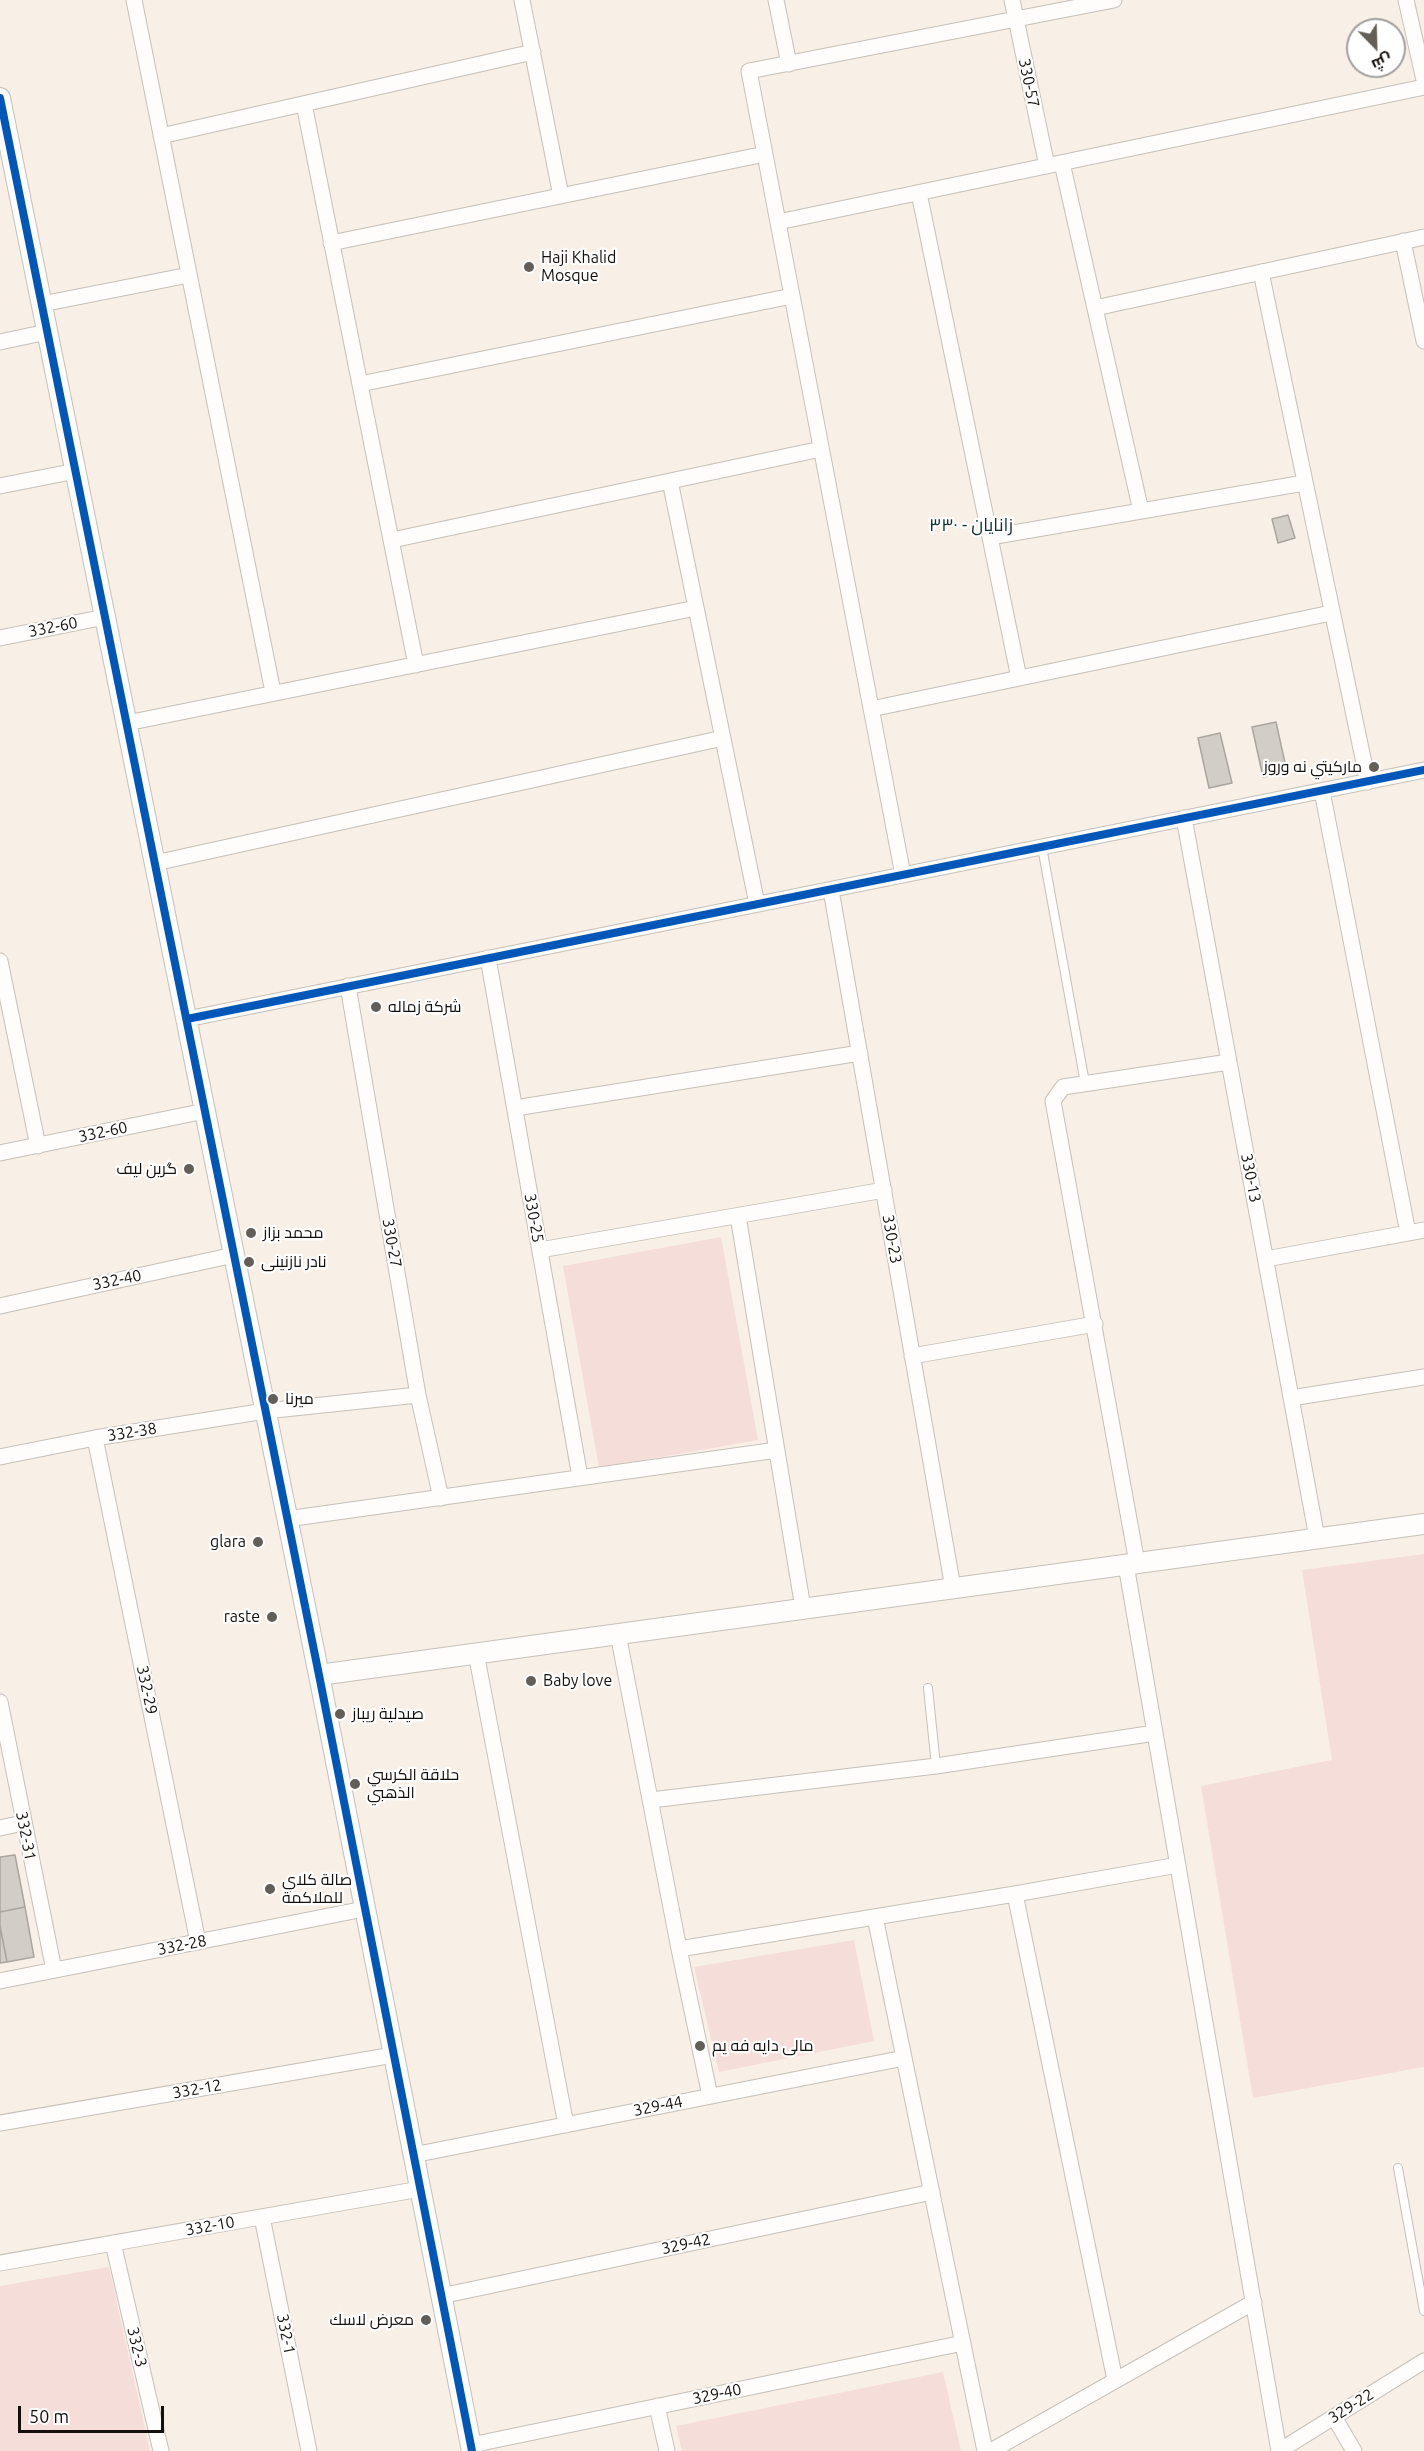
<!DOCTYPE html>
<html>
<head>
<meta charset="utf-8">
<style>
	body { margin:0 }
	#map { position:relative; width:1424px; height:2451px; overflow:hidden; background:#f8f0e7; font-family:Ubuntu,Cairo,sans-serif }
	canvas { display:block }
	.north { position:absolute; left:1346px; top:18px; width:60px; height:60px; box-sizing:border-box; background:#fff; border:2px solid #a19f9e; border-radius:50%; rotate:157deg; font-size:16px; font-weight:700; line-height:24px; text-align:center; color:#15100c }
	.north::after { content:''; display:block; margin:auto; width:21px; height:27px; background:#645e59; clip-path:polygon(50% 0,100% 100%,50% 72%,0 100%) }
	.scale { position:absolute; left:18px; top:2406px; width:146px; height:27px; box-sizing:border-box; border:3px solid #15100c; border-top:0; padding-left:8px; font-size:18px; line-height:21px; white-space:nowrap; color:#15100c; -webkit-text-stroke:4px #fff; paint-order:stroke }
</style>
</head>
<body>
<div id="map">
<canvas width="1424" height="2451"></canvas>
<div class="north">ش</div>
<div class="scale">50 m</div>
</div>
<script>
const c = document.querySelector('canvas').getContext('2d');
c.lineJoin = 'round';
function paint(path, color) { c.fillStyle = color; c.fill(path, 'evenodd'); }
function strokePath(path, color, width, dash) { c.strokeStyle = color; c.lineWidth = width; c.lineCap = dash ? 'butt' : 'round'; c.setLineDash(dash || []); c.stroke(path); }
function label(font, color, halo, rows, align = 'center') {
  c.font = font + ' Ubuntu,Cairo,sans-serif'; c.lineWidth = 4.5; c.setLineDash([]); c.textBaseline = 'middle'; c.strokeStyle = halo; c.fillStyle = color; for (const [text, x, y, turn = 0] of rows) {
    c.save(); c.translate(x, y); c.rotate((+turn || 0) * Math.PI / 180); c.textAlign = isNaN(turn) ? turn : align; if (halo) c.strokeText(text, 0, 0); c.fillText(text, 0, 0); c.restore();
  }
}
const green = new Path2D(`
	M 721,1237 L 758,1440 L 599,1468 L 563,1266 Z
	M 1424,1554 L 1424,2067 L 1253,2098 L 1201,1786 L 1332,1760 L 1302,1570 Z
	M 854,1940 L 874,2041 L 719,2072 L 694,1967 Z
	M 109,2267 L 150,2451 L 0,2451 L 0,2286 Z
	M 943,2372 L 961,2451 L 682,2451 L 676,2426 Z`);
const building = new Path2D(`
	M 1288,515 L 1295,538 L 1278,543 L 1272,519 Z
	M 1276,722 L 1287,772 L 1263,777 L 1252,727 Z
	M 1220,733 L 1232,783 L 1209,788 L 1198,738 Z
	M 15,1855 L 25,1907 L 0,1912 L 0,1857 Z
	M 25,1907 L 34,1957 L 7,1962 L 0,1926 L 0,1912 Z
	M 0,1926 L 7,1962 L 0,1963 Z`);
const service = new Path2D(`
	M 1042,847 L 1085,1083
	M 928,1688 L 936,1766
	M 1398,2168 L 1424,2311`);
const minor = new Path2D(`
	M 134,0 L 273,692
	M 522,0 L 561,196
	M 776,0 L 789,64
	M 1012,0 L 1047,166
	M 1406,0 L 1424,80
	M 304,104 L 416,665
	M 161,136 L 533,52
	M 1062,163 L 1141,511
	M 919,193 L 1019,678
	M 778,222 L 1424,87
	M 1403,241 L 1424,341
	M 331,243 L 765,154
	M 1261,272 L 1368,782
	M 42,304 L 189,275
	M 1095,308 L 1424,237
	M 0,342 L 47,332
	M 360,384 L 792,296
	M 670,481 L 757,904
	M 0,486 L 76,471
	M 990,537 L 1304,483
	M 392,540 L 821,449
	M 0,638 L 105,617
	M 871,709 L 1331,613
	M 127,723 L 696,608
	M 1322,791 L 1408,1233
	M 1184,818 L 1317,1538
	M 155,863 L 723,738
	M 903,875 L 749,71 L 1114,0
	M 831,890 L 953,1588
	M 488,958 L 580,1477
	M 0,961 L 38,1146
	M 348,986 L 418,1395 L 441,1498
	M 187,1019 L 1424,770
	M 515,1108 L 860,1053
	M 0,1153 L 205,1111
	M 738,1216 L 803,1608
	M 540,1250 L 884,1190
	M 1266,1259 L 1424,1230
	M 0,1306 L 234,1255
	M 912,1356 L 1095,1324
	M 1291,1398 L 1424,1377
	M 95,1438 L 198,1942
	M 0,1457 L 95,1438 L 265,1411 L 418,1395
	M 287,1519 L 777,1450
	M 1137,1563 L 1053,1101 L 1063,1087 L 1229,1062
	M 1126,1565 L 1279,2451
	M 618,1634 L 679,1949 L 710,2096
	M 476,1653 L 566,2125
	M 0,1702 L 54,1970
	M 651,1800 L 936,1766 L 1155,1733
	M 0,1828 L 23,1823
	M 1015,1894 L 1115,2380
	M 875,1917 L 985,2451
	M 679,1949 L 1015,1894 L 1178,1865
	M 0,1981 L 364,1909
	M 0,2123 L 393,2055
	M 413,2155 L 904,2058
	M 262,2217 L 309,2451
	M 113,2243 L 161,2451
	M 0,2263 L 420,2189
	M 441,2296 L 932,2192
	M 657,2406 L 667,2451
	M 1334,2417 L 1354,2451
	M 471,2445 L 963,2343
	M 991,2451 L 1254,2302
	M 1279,2451 L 1424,2361`);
const tertiary = new Path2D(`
	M 0,98 L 319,1675 L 472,2451
	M 319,1675 L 1424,1524`);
const cycleway = new Path2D(`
	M 0,98 L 319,1675 L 472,2451
	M 187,1019 L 1424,770`);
const markers = [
	[529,267,6,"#645e59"],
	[1374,767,6,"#645e59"],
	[376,1007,6,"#645e59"],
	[189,1169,6,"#645e59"],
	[251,1233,6,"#645e59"],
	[249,1262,6,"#645e59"],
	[273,1399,6,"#645e59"],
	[258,1542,6,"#645e59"],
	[272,1617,6,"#645e59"],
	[531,1681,6,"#645e59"],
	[340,1714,6,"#645e59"],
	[355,1784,6,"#645e59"],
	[270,1889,6,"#645e59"],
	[700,2046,6,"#645e59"],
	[426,2320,6,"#645e59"]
];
const streetNames = [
	["330-57",1029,83,78],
	["332-60",53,627,-11],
	["332-60",103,1132,-12],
	["330-13",1251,1178,79],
	["330-25",534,1218,80],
	["330-23",892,1239,80],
	["330-27",392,1243,80],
	["332-40",117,1280,-12],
	["332-38",132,1432,-9],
	["332-29",147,1690,78],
	["332-31",26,1836,79],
	["332-28",182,1945,-11],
	["332-12",197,2089,-10],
	["329-44",658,2106,-11],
	["332-10",210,2226,-10],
	["329-42",686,2244,-12],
	["332-1",286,2334,79],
	["332-3",137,2347,77],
	["329-40",717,2394,-12],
	["329-22",1351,2406,-32]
];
const poiNames = [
	["Haji Khalid",541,258],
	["Mosque",541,276],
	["ماركيتي نه وروز",1362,767,"right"],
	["شركة زماله",388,1007],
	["گرین لیف",177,1169,"right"],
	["محمد بزاز",263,1233],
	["نادر نازنینی",261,1262],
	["ميرنا",285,1399],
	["glara",246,1542,"right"],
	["raste",260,1617,"right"],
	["Baby love",543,1681],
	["صيدلية ريباز",352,1714],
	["حلاقة الكرسي",367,1775],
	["الذهبي",367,1793],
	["صالة كلاي",282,1880],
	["للملاكمة",282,1898],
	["مالى دايه فه يم",712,2046],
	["معرض لاسك",414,2320,"right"]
];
const neighbourhoodNames = [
	["زانایان - ٣٣٠",971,525]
];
paint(green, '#f5ddd9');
paint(building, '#d2cdc5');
strokePath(building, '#aaa69f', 1.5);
strokePath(service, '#c6c0b9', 10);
strokePath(minor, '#c6c0b9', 17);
strokePath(tertiary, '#c6c0b9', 22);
strokePath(service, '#fefdfb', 8);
strokePath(minor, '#fefdfb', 15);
strokePath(tertiary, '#fefdfb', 20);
strokePath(cycleway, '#0057b8', 8);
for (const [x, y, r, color] of markers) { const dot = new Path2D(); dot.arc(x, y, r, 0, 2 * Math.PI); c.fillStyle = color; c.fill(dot); strokePath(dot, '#fff', 2); }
label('16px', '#15100c', '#fff', streetNames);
label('16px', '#15100c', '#fff', poiNames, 'left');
label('18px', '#0e3131', '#fff', neighbourhoodNames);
</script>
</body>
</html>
